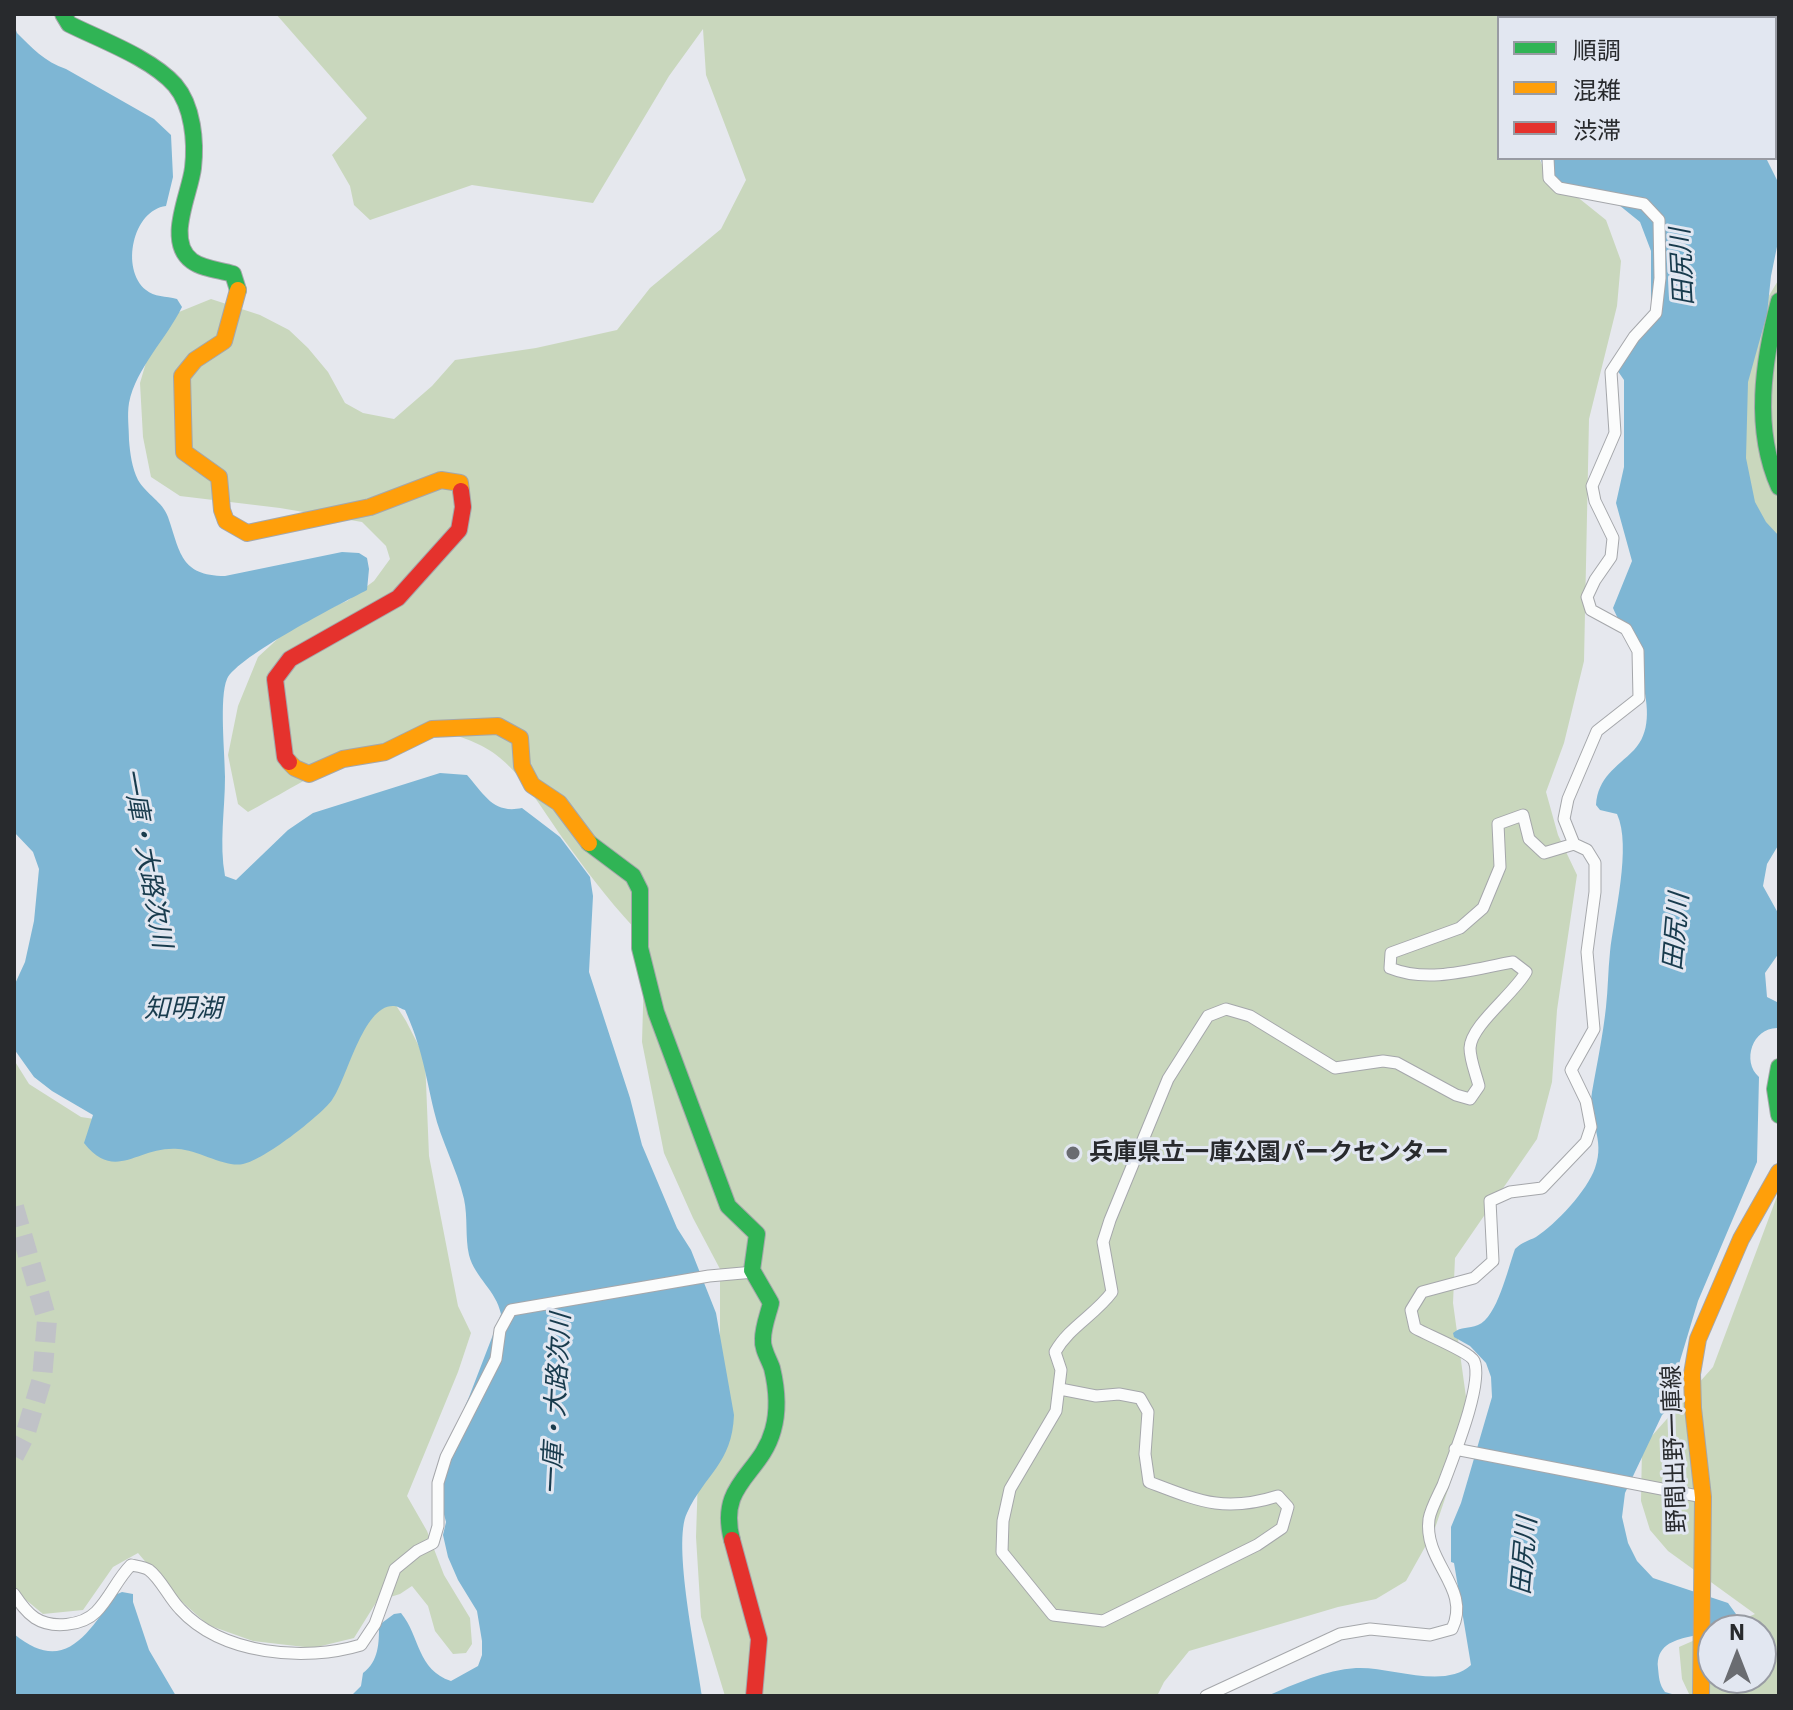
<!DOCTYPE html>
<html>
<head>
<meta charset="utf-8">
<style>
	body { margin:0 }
	#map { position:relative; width:1793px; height:1710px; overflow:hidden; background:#e6e8ee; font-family:"IBM Plex Sans","Noto Sans JP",sans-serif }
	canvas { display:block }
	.frame { position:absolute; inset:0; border:16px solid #282a2d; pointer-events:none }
	.legend { position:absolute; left:1497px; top:16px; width:280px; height:144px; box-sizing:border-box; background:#e2e7f1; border:2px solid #989ba3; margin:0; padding:10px 14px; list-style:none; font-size:24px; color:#282a2d }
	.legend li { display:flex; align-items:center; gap:16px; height:40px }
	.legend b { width:40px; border:2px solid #989ba3 }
	.north { position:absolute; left:1697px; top:1614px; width:80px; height:80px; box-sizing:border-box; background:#e2e7f1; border:2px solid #989ba3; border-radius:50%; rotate:0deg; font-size:22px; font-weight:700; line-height:32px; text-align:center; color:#282a2d }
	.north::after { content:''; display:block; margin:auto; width:28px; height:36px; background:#6a6c71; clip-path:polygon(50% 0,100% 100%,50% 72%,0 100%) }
</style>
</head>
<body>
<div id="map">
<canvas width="1793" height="1710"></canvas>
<div class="frame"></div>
<ul class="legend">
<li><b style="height:10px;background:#30b455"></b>順調</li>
<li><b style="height:10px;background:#ff9f0a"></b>混雑</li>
<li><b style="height:10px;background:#e5322d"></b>渋滞</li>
</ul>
<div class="north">N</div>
</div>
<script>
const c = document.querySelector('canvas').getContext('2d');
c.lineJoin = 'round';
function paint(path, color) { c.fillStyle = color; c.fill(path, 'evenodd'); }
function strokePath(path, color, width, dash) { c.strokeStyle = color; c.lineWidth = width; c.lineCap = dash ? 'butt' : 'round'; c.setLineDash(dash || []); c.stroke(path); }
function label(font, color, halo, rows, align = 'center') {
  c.font = font + ' "IBM Plex Sans","Noto Sans JP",sans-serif'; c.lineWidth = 6; c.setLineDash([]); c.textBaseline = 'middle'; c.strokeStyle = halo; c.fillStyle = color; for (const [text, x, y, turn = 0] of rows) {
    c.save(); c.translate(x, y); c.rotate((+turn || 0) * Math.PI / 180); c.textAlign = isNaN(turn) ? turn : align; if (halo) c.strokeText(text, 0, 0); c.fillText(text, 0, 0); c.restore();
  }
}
const green = new Path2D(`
	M 276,14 L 1516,14 L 1515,18 L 1499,18 L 1499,158 L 1539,158 L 1545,171 L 1606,220 L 1621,261 L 1617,306 L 1589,419 L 1584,661 L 1564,743 L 1546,792 L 1558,835 L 1577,875 L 1557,1010 L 1552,1082 L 1537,1139 L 1455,1258 L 1453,1303 L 1466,1397 L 1455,1469 L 1434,1531 L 1406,1581 L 1376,1599 L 1338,1607 L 1189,1651 L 1164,1682 L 1157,1696 L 725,1696 L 701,1617 L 696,1537 L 698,1476 L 720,1404 L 720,1269 L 693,1218 L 664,1153 L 642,1042 L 645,939 C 616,910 591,877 567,844 C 546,816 524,775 495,754 C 477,741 448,730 426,733 C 365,741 302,783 248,812 L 238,804 L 228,755 L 238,706 L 258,657 L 296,622 L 347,601 L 374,581 L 390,559 L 386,546 L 362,522 L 280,508 L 180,496 L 151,477 L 143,437 L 140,383 L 152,342 L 179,312 L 211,299 L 260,315 L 289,330 L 308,348 L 328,372 L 345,403 L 363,413 L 394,419 L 432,386 L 455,360 L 536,348 L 617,330 L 650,288 L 721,229 L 746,180 L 706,75 L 703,29 L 669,76 L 593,203 L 472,185 L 370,220 L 354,205 L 350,186 L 332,155 L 367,118 Z
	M 1779,279 L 1779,552 L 1747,490 L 1738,399 L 1764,304 Z
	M 385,988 L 406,1021 L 425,1058 L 429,1156 L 458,1306 L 471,1333 L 458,1372 L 407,1496 L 427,1531 L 444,1575 L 470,1618 L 472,1644 L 466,1653 L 453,1654 L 435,1631 L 428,1606 L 412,1586 L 400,1594 L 377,1601 L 354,1638 L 313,1648 L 253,1641 L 208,1625 L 171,1592 L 138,1553 L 113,1567 L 83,1610 L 43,1614 L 14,1590 L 14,1060 L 29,1084 L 81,1117 L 141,1126 Z
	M 1779,1191 L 1779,1696 L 1690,1696 L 1682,1679 L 1679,1647 L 1713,1632 L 1713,1678 L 1761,1678 L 1761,1630 L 1719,1630 L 1755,1614 L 1668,1551 L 1650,1530 L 1641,1501 L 1642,1447 L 1713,1367 Z`);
const water = new Path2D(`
	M 1567,14 L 1758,14 L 1752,18 L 1565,18 Z
	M 14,25 L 17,33 C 31,47 45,62 66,69 L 154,119 L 171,135 L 173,177 L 166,206 C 133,210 120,269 146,290 C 154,297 166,296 177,299 L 182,307 C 167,338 136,368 129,403 C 127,415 129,428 129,440 C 130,453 132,468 138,480 C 146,494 163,502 168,517 C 180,551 180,576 225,576 L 342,552 L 359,553 L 367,558 L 369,569 L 367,590 C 340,604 238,656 227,679 C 219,697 225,754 225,777 C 225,810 219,843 225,876 L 236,880 L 288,830 L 313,813 L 440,773 L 467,775 C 485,795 493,814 522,808 L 560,837 L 590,877 L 593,896 L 589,972 L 630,1098 L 642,1145 L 677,1228 L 691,1250 L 716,1313 L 734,1415 C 732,1464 705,1474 687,1513 C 672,1543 697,1658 702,1696 L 351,1696 L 361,1686 L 363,1673 C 379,1661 379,1643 379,1625 L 394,1614 L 401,1613 C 420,1636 417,1670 451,1681 L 478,1666 L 482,1655 L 482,1641 L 477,1611 L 458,1580 L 448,1557 L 443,1535 L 446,1522 L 436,1483 L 439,1466 L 469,1397 L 501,1314 C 496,1290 475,1278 469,1255 C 465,1237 468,1218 464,1199 C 457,1169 441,1141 434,1111 C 425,1072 422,1048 405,1010 C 401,1009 398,1006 394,1006 C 363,1004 347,1080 332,1100 C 319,1117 264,1160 243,1164 C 226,1168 198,1150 178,1149 C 137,1146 116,1183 84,1143 L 93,1115 L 52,1091 L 34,1077 L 14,1049 L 14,986 L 25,962 L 34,921 L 39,869 L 33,852 L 14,832 Z
	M 1541,158 L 1766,158 L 1779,184 L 1779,237 L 1771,276 L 1767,314 L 1748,382 L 1746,458 L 1755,502 L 1766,522 L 1779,536 L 1779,844 L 1767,864 L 1763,886 L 1778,913 L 1779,936 L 1779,953 L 1765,973 L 1767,997 L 1779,1003 L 1778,1028 C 1753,1027 1741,1061 1759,1077 L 1757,1162 L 1698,1301 L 1679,1364 L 1670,1408 L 1662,1415 L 1625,1493 L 1622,1517 L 1628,1543 L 1637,1561 L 1653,1578 L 1728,1603 L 1736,1614 C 1721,1646 1655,1624 1658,1668 C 1659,1677 1659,1684 1665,1692 L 1679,1696 L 1267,1696 C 1295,1684 1325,1670 1356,1668 C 1389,1666 1444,1690 1471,1665 L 1454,1563 L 1451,1562 L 1451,1527 L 1461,1503 L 1492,1397 L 1491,1377 L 1486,1363 L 1470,1346 L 1454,1337 L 1453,1333 C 1462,1326 1468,1329 1478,1325 C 1497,1318 1508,1268 1515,1249 C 1522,1242 1528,1241 1536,1237 C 1556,1224 1587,1191 1595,1168 C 1606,1138 1587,1120 1592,1092 C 1597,1064 1603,1035 1606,1007 C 1608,989 1608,971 1610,952 C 1614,916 1632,846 1617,814 L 1600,810 L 1596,805 C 1598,777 1616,768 1634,750 C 1667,717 1629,643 1613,608 L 1632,561 L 1616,503 L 1624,467 L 1624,380 L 1615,367 L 1651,314 L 1651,251 L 1640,222 L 1619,205 L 1556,192 L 1544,175 Z
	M 122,1592 L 133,1594 L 133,1602 L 149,1650 L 176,1696 L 14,1696 L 14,1634 C 64,1675 87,1635 115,1595 Z`);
const highwayTunnel = new Path2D(`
	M 14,1207 L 47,1320 L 42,1379 L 25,1435 L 14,1456`);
const street = new Path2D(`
	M 1529,18 L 1533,14
	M 1060,1389 L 1096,1396 L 1119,1394 L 1140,1398 L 1148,1412 L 1145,1454 L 1149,1482 C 1199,1501 1224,1513 1278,1496 L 1288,1507 L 1282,1528 L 1257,1545 L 1103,1621 L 1053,1615 L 1002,1552 L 1003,1521 L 1010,1489 L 1056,1411 L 1061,1370 L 1055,1352 C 1069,1327 1095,1315 1112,1292 L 1103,1242 L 1110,1220 L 1168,1079 L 1208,1016 L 1226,1009 L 1250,1016 L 1335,1068 L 1383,1061 L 1397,1063 L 1456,1095 L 1470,1099 L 1479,1086 C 1476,1074 1470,1060 1470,1048 C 1471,1025 1514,994 1526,972 L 1513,962 C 1473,969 1429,984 1390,968 L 1391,953 L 1460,928 L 1483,908 L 1500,867 L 1498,824 L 1523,815 L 1529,839 L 1544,853 L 1574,844
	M 1455,1449 L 1703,1497
	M 14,1594 C 20,1603 26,1612 35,1618 C 52,1629 82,1626 96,1612 C 110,1598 117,1579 131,1565 C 136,1566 145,1567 149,1570 C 161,1579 169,1598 180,1609 C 222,1655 305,1662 361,1645 L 375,1624 L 395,1569 L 417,1551 L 433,1543 L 438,1526 L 438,1483 L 446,1457 L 496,1359 L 500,1330 L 511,1310 L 709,1276 L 754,1272
	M 1206,1696 L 1340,1634 L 1370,1629 L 1430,1635 L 1452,1629 C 1472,1588 1423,1563 1429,1519 C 1431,1508 1438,1496 1443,1485 C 1452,1460 1484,1383 1474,1361 C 1470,1352 1427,1335 1415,1328 L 1411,1310 L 1422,1292 L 1474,1278 L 1493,1261 L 1490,1201 L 1510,1192 L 1542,1188 L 1586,1142 L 1591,1127 L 1586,1101 L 1571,1070 L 1594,1029 L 1587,952 L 1595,892 L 1595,863 L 1587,850 L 1574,844 L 1564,819 L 1568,799 L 1597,731 L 1639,698 L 1638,651 L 1626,629 L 1591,610 L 1587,597 L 1595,580 L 1611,557 L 1613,538 L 1595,501 L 1592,486 L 1615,433 L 1611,372 L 1634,337 L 1656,313 L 1660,278 L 1659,220 L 1644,204 L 1559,188 L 1549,178 L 1548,158`);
const fast = new Path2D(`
	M 63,14 L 69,24 C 101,40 151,58 175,85 C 193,106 196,142 193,168 C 190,194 165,241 192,261 C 203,269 220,270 233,274 L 238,290
	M 1775,76 L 1779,104
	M 1779,301 C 1763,361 1753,429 1779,487
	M 589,843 L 633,876 L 640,890 L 640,948 L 656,1012 L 728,1206 L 757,1234 L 752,1270 L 771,1303 C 768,1315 763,1327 763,1339 C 762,1349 769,1359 772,1368 C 777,1389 779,1409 773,1430 C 761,1475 717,1483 732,1540
	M 1779,1067 L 1775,1089 L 1779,1115`);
const slow = new Path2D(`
	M 1775,70 L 1779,57
	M 238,290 L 224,341 L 195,360 L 182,376 L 184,452 L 219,477 L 222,510 L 226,521 L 247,533 L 370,507 L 441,480 L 460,483 L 461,491
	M 289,762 L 295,768 L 309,774 L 343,759 L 385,752 L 432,729 L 498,726 L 520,738 L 522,766 L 532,785 L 559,803 L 589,843
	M 1701,1696 L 1703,1497 L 1693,1408 L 1692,1374 L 1698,1339 L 1741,1239 L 1779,1172`);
const jam = new Path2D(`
	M 289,762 L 285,757 L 275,679 L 290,659 L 398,598 L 459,530 L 463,507 L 461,491
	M 732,1540 L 759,1639 L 754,1696`);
const markers = [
	[1073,1153,8,"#6a6c71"]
];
const poiNames = [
	["兵庫県立一庫公園パークセンター",1089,1153]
];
const streetNames = [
	["野間出野一庫線",1675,1449,-92]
];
const waterNames = [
	["田尻川",1683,267,-93],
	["一庫・大路次川",146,858,80],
	["田尻川",1677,932,-85],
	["知明湖",183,1009],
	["一庫・大路次川",557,1404,-87],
	["田尻川",1525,1556,-85]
];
paint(green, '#c9d7bd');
paint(water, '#7eb6d4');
strokePath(highwayTunnel, '#c0c2c7', 20, [20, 10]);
strokePath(street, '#a5a7ab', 13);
strokePath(fast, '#a5a7ab', 18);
strokePath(slow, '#a5a7ab', 18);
strokePath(jam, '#a5a7ab', 18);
strokePath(street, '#fbfcfc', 11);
strokePath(fast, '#30b455', 16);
strokePath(slow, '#ff9f0a', 16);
strokePath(jam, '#e5322d', 16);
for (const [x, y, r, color] of markers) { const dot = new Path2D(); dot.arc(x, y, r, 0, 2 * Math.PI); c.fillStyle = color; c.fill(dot); strokePath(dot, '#e2e7f1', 3); }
label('bold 24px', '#282a2d', '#e2e7f1', poiNames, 'left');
label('24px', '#282a2d', '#e2e7f1', streetNames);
label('italic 26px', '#183b4d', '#e2e7f1', waterNames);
</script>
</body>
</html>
